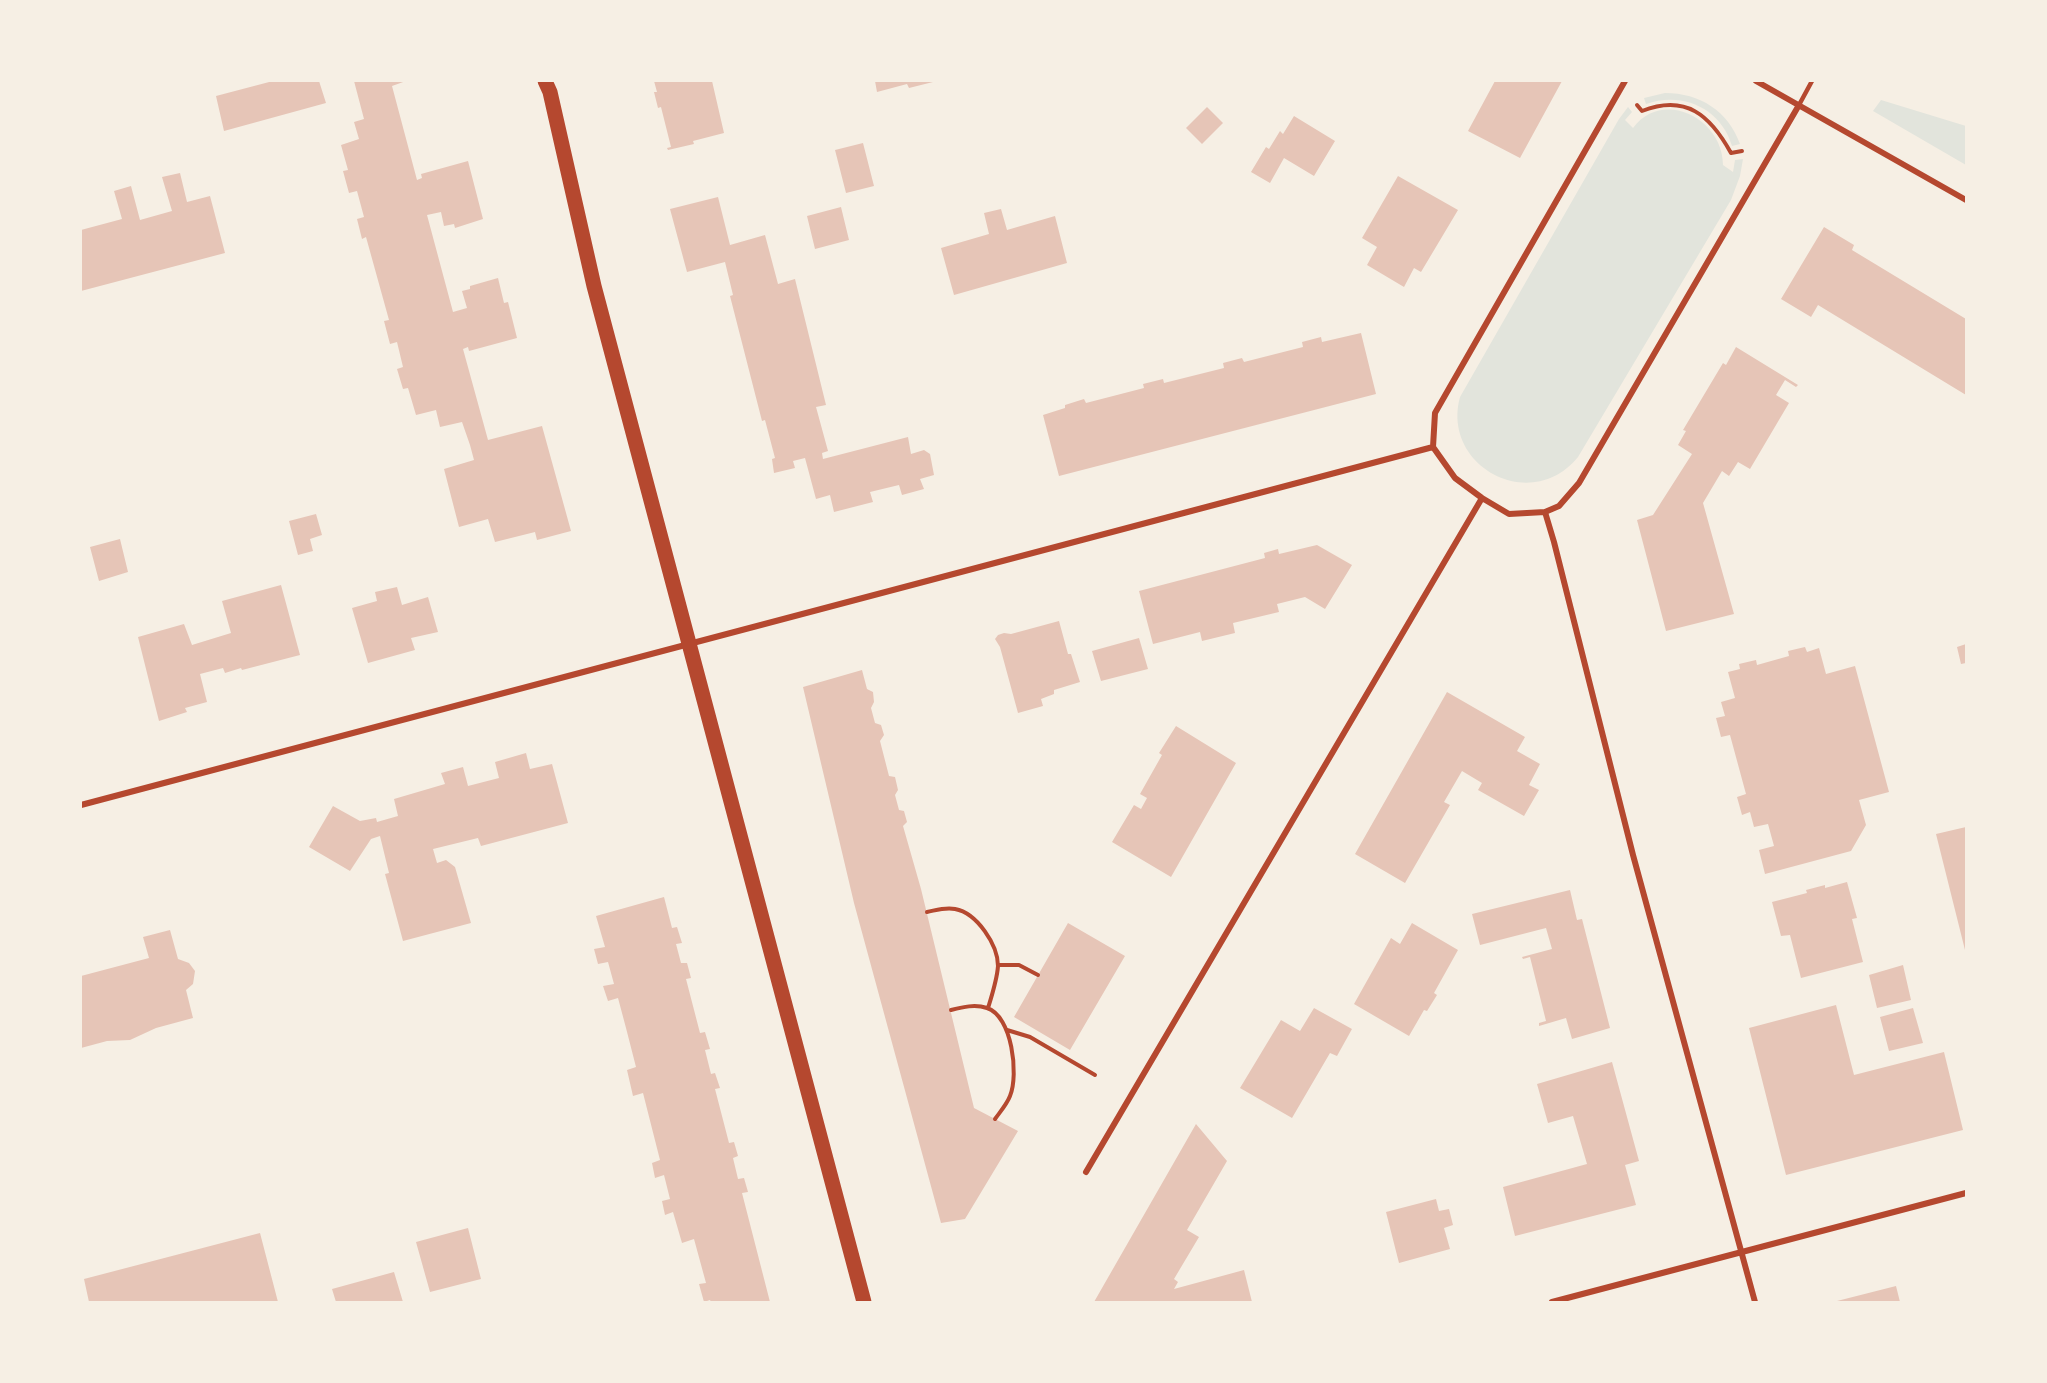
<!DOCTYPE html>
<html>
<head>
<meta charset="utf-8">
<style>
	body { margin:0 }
	#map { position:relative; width:2047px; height:1383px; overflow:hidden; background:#f6efe4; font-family:"Noto Serif",serif }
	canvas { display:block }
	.frame { position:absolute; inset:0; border:82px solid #f6efe4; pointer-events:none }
</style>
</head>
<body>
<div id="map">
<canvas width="2047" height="1383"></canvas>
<div class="frame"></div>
</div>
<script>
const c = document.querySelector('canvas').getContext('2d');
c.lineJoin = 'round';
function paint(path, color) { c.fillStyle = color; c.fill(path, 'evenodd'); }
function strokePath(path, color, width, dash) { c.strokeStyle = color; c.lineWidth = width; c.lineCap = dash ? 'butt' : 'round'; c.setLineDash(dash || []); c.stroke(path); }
const green = new Path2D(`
	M 1665,93 C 1700,93 1728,111 1740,144 L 1732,146 C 1721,108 1682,91 1646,104 L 1644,98 Z
	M 1881,100 L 1966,126 L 1966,165 L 1873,111 Z
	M 1628,107 L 1632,112 L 1625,120 L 1633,128 C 1663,88 1723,119 1723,165 L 1733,172 L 1735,160 L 1743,159 L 1740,176 L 1731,200 L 1578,457 C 1531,515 1441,466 1460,397 L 1619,119 Z`);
const building = new Path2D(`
	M 273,81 L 319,81 L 326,103 L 224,131 L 216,96 Z
	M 354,81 L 406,81 L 392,86 L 417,180 L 422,178 L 421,174 L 468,161 L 483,219 L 455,228 L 454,224 L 444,226 L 441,212 L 427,215 L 453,312 L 467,308 L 462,291 L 470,289 L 470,286 L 498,278 L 504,303 L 508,302 L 517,338 L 469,351 L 468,347 L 463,349 L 488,440 L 542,426 L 571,531 L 537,540 L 535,532 L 495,542 L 488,519 L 459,527 L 444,469 L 474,460 L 470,445 L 462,422 L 440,427 L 436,410 L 416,415 L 408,388 L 403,389 L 397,369 L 403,367 L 397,342 L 390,344 L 384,321 L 389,320 L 366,237 L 362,239 L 357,219 L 364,217 L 357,191 L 349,193 L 343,171 L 348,170 L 341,145 L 359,139 L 354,122 L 364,119 Z
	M 654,81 L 712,81 L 724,133 L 693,141 L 694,144 L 668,150 L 667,148 L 671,147 L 661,107 L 658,108 L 654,92 L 657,92 Z
	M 875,81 L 932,81 L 933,82 L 909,88 L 907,84 L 877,92 Z
	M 1495,81 L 1562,81 L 1520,158 L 1468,131 Z
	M 1207,107 L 1223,123 L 1202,144 L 1186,128 Z
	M 1294,116 L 1335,141 L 1314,176 L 1284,158 L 1270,183 L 1251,172 L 1266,147 L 1269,149 L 1280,131 L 1283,134 Z
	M 863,143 L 874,186 L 846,193 L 835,150 Z
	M 180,173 L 187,202 L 210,196 L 225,253 L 81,291 L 81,230 L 122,219 L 114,191 L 131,186 L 140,220 L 172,211 L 162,177 Z
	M 1398,176 L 1458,210 L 1421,272 L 1414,268 L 1404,287 L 1367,265 L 1377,247 L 1362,238 Z
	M 718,197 L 730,245 L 765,235 L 778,284 L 795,279 L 826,405 L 816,407 L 828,451 L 822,453 L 823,459 L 908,437 L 911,454 L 924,450 L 930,454 L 934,475 L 920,479 L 924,489 L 902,495 L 899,485 L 870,492 L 873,502 L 834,512 L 830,495 L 816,499 L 805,458 L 793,461 L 795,468 L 774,473 L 772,459 L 775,458 L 765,420 L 762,421 L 730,296 L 733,295 L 725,262 L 687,272 L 670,209 Z
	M 841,207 L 849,240 L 815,249 L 807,216 Z
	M 1001,209 L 1007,230 L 1055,216 L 1067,263 L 954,295 L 941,248 L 989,234 L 984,213 Z
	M 1824,227 L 1854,245 L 1852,250 L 1966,319 L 1966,395 L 1818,305 L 1811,317 L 1781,299 Z
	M 1361,333 L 1376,394 L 1059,476 L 1043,415 L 1065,408 L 1065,405 L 1084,399 L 1086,403 L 1144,388 L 1143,384 L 1163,379 L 1164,383 L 1224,368 L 1223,363 L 1242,358 L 1244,362 L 1303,347 L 1302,342 L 1321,337 L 1322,342 Z
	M 1736,347 L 1798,385 L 1796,387 L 1785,380 L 1776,395 L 1789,403 L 1750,469 L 1738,462 L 1729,476 L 1722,471 L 1703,503 L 1734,614 L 1666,631 L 1637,520 L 1653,515 L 1692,454 L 1678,445 L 1686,431 L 1683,430 L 1723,363 L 1726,365 Z
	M 316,514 L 322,535 L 310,539 L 313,551 L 298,555 L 289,521 Z
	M 120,539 L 128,572 L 99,581 L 90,547 Z
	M 1317,545 L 1352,565 L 1325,609 L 1305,597 L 1277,604 L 1279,612 L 1233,623 L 1235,633 L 1202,641 L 1200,632 L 1153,644 L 1139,591 L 1265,558 L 1264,553 L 1278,549 L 1279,554 Z
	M 281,585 L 300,655 L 242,670 L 241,668 L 225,673 L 223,668 L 200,674 L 207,702 L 185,708 L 187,712 L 159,721 L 138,637 L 184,624 L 192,645 L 231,633 L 222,601 Z
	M 397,587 L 402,605 L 428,597 L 438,632 L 411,638 L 415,650 L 368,663 L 352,608 L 377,601 L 375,592 Z
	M 1059,621 L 1068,654 L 1071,654 L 1080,682 L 1054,690 L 1054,694 L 1041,699 L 1043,706 L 1018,713 L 1000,647 L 995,639 L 998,635 L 1004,633 L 1011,634 Z
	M 1139,638 L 1148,669 L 1101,681 L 1092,651 Z
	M 1966,644 L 1966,663 L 1961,664 L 1957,647 Z
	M 1805,647 L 1807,652 L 1819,648 L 1826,674 L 1855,666 L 1889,792 L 1859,800 L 1866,825 L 1851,851 L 1765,874 L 1759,850 L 1774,846 L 1768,824 L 1754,827 L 1750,812 L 1742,815 L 1737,797 L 1746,794 L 1730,735 L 1721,737 L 1716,718 L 1725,716 L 1721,702 L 1735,698 L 1728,672 L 1740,669 L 1739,664 L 1756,660 L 1757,665 L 1789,656 L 1788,651 Z
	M 862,670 L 867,689 L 873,692 L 874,702 L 871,708 L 875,723 L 881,725 L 884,735 L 880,741 L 889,776 L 895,777 L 898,790 L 895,795 L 899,810 L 904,811 L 907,822 L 903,826 L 921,889 L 974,1108 L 1018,1131 L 965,1219 L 941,1223 L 854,903 L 803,687 Z
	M 1447,692 L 1525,737 L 1517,751 L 1540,764 L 1529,785 L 1539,790 L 1524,816 L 1478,790 L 1482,783 L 1462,771 L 1444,802 L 1450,805 L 1405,883 L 1355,854 Z
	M 1176,726 L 1236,763 L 1171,877 L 1112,842 L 1134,805 L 1141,809 L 1147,798 L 1140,794 L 1162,755 L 1159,753 Z
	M 526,753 L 530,769 L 552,764 L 568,823 L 481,846 L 478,838 L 433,849 L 437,863 L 446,860 L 455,867 L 471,923 L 403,941 L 385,874 L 389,873 L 380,836 L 371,839 L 350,871 L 309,847 L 333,806 L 360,821 L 376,818 L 377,822 L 398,816 L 394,799 L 445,784 L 441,773 L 463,767 L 468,786 L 499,778 L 495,762 Z
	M 1966,827 L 1966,950 L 1965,950 L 1936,834 Z
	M 1847,882 L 1857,918 L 1852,919 L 1863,962 L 1801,978 L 1790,935 L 1781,936 L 1772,902 L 1807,893 L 1806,890 L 1825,885 L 1825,888 Z
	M 1570,890 L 1577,920 L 1582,919 L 1610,1028 L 1572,1039 L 1566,1018 L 1539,1026 L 1539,1023 L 1546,1021 L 1530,957 L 1523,959 L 1522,957 L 1552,949 L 1546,928 L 1480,945 L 1472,914 Z
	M 664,897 L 672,928 L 677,927 L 682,943 L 676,944 L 681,963 L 687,963 L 691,978 L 686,979 L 700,1033 L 705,1032 L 710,1049 L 705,1050 L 711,1074 L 715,1073 L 720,1088 L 715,1089 L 729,1143 L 734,1142 L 738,1156 L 733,1158 L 738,1179 L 744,1178 L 748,1192 L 742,1193 L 770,1302 L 711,1302 L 710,1300 L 704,1302 L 699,1284 L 706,1283 L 694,1239 L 682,1243 L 673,1212 L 665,1215 L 662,1201 L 670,1199 L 664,1175 L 655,1178 L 652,1163 L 660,1160 L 643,1093 L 633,1096 L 627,1070 L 636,1067 L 626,1028 L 618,998 L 608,1001 L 603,986 L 614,984 L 608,962 L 598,964 L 594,949 L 605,947 L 596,916 Z
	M 1068,923 L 1125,956 L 1070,1050 L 1014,1017 Z
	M 1412,923 L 1458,950 L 1434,993 L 1437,995 L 1427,1011 L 1424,1010 L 1409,1036 L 1354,1004 L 1391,938 L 1400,944 Z
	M 170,930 L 178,959 L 189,963 L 195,971 L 193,984 L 186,990 L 193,1018 L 156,1028 L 130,1040 L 107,1041 L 81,1048 L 81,976 L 149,958 L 143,937 Z
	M 1903,965 L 1911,1000 L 1877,1008 L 1869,975 Z
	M 1836,1005 L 1854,1075 L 1944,1052 L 1963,1130 L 1786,1175 L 1749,1028 Z
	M 1314,1008 L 1352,1029 L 1337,1056 L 1330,1053 L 1292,1118 L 1240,1088 L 1281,1020 L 1300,1031 Z
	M 1913,1008 L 1923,1043 L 1889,1051 L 1880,1017 Z
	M 1612,1062 L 1639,1161 L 1625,1165 L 1636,1205 L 1515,1236 L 1503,1187 L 1587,1164 L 1573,1116 L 1548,1123 L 1537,1084 Z
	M 1196,1124 L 1227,1161 L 1187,1230 L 1199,1237 L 1174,1279 L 1178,1282 L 1174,1289 L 1244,1270 L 1252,1302 L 1094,1302 Z
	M 1436,1199 L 1439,1211 L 1449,1209 L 1453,1225 L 1444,1228 L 1450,1249 L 1399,1263 L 1386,1212 Z
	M 468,1228 L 481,1279 L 430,1292 L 416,1242 Z
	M 260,1233 L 278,1302 L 89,1302 L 84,1279 Z
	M 394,1272 L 403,1302 L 336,1302 L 332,1289 Z
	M 1896,1286 L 1900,1302 L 1837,1302 L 1837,1301 Z`);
const path = new Path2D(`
	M 1637,105 L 1642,111 C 1686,94 1710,115 1731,153 L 1742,151
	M 927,912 C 937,910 945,907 955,909 C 977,913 998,945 998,966 C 997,980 992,995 988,1008
	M 998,965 L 1019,965 L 1038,975
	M 951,1010 C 963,1007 975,1004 987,1008 C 1012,1016 1019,1074 1010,1096 C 1007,1104 1000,1112 995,1119
	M 1007,1030 L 1030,1037 L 1095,1075`);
const service = new Path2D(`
	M 1799,105 L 1812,81`);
const minor = new Path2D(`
	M 1625,81 L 1435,413 L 1433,447 L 1455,478 L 1482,498 L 1509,514 L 1545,512 L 1559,506 L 1579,483 L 1799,105
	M 1756,81 L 1966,200
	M 1545,512 L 1554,542 L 1633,855 L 1755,1302
	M 81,805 L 1433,447
	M 1086,1172 L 1482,498
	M 1552,1302 L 1966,1193`);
const primary = new Path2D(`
	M 545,81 L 550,92 L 594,286 L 864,1302`);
paint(green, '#e2e4dc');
paint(building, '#e6c5b7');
strokePath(path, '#b5482f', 4);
strokePath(service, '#b5482f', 4.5);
strokePath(minor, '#b5482f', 6);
strokePath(primary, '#b5482f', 15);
</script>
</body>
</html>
